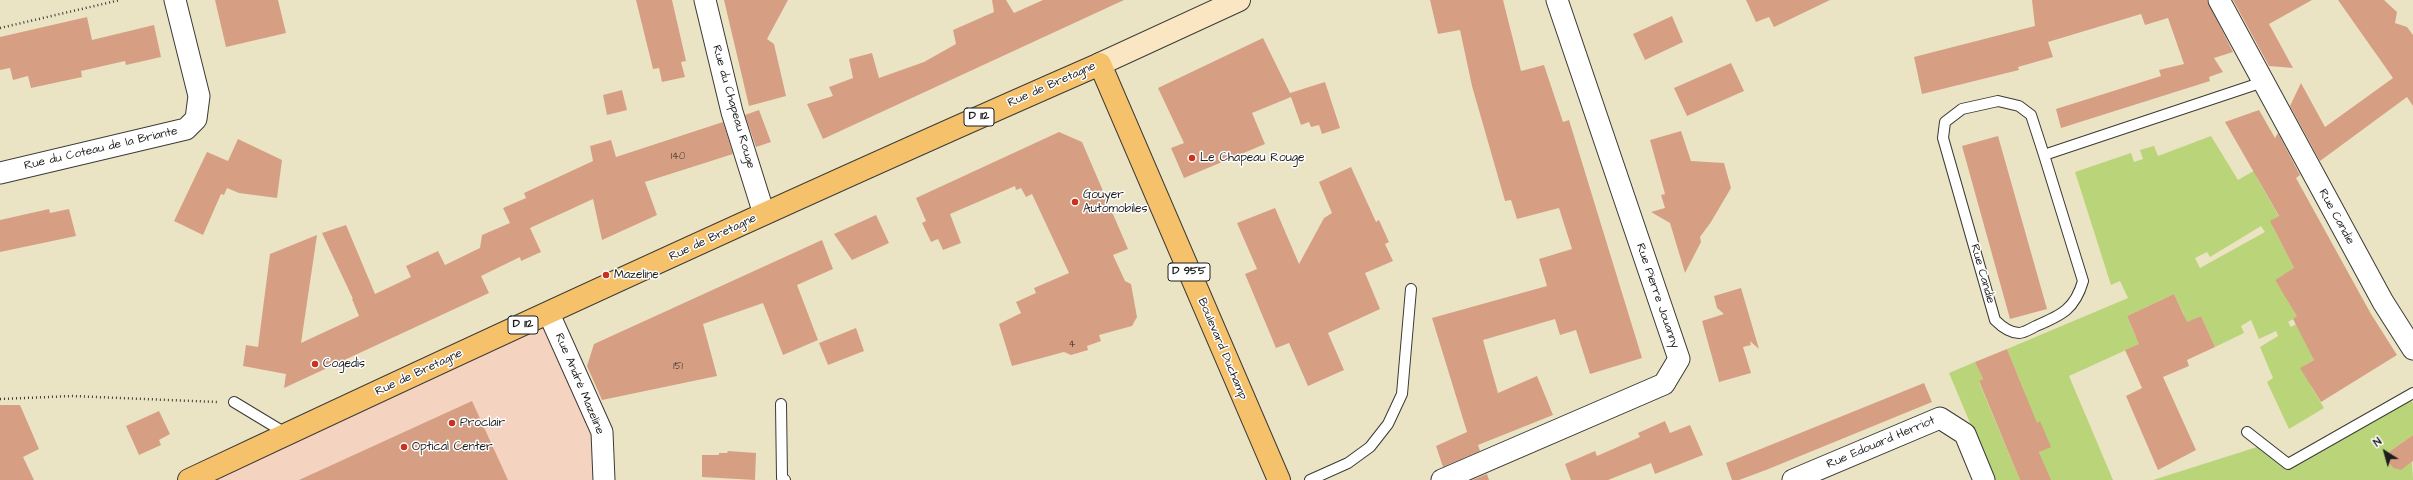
<!DOCTYPE html>
<html>
<head>
<meta charset="utf-8">
<style>
	body { margin:0 }
	#map { position:relative; width:2413px; height:480px; overflow:hidden; background:#ebe4c4; font-family:"Architects Daughter",sans-serif }
	canvas { display:block }
	.north { position:absolute; left:2365px; top:432px; width:40px; height:40px; -webkit-text-stroke:3px #fff; paint-order:stroke; rotate:323deg; font-size:11px; font-weight:700; line-height:16px; text-align:center; color:#1c1c1c }
	.north::after { content:''; display:block; margin:auto; width:14px; height:18px; background:#1c1c1c; clip-path:polygon(50% 0,100% 100%,50% 72%,0 100%) }
</style>
</head>
<body>
<div id="map">
<canvas width="2413" height="480"></canvas>
<div class="north">N</div>
</div>
<script>
const c = document.querySelector('canvas').getContext('2d');
c.lineJoin = 'round';
function paint(path, color) { c.fillStyle = color; c.fill(path, 'evenodd'); }
function strokePath(path, color, width, dash) { c.strokeStyle = color; c.lineWidth = width; c.lineCap = dash ? 'butt' : 'round'; c.setLineDash(dash || []); c.stroke(path); }
function label(font, color, halo, rows, align = 'center') {
  c.font = font + ' "Architects Daughter",sans-serif'; c.lineWidth = 3; c.setLineDash([]); c.textBaseline = 'middle'; c.strokeStyle = halo; c.fillStyle = color; for (const [text, x, y, turn = 0] of rows) {
    c.save(); c.translate(x, y); c.rotate((+turn || 0) * Math.PI / 180); c.textAlign = isNaN(turn) ? turn : align; if (halo) c.strokeText(text, 0, 0); c.fillText(text, 0, 0); c.restore();
  }
}
const built = new Path2D(`
	M 549,314 L 602,432 L 605,480 L 192,480 Z`);
const green = new Path2D(`
	M 2211,136 L 2238,180 L 2283,154 L 2257,178 L 2282,222 L 2273,227 L 2294,268 L 2328,299 L 2288,322 L 2291,327 L 2305,319 L 2336,345 L 2313,358 L 2314,360 L 2305,365 L 2314,383 L 2311,386 L 2324,408 L 2289,429 L 2267,382 L 2273,378 L 2260,347 L 2278,336 L 2276,331 L 2259,339 L 2251,320 L 2241,326 L 2244,333 L 2215,347 L 2201,316 L 2173,329 L 2184,315 L 2174,294 L 2127,316 L 2136,337 L 2148,340 L 2069,376 L 2113,480 L 2050,480 L 2039,452 L 2040,422 L 2028,426 L 2026,396 L 2007,349 L 2128,298 L 2120,281 L 2111,285 L 2075,172 L 2131,153 L 2134,162 L 2143,159 L 2140,150 L 2154,146 L 2158,156 ZM 2261,226 L 2265,232 L 2200,268 L 2195,258 L 2207,252 L 2210,257 ZM 2283,275 L 2288,284 L 2281,289 L 2275,280 Z
	M 1975,362 L 1983,379 L 1979,382 L 2020,480 L 1994,480 L 1949,373 Z
	M 2410,399 L 2413,403 L 2413,435 L 2389,452 L 2387,460 L 2393,468 L 2401,469 L 2412,462 L 2413,480 L 2153,480 L 2257,447 L 2286,470 Z`);
const building = new Path2D(`
	M 215,0 L 278,0 L 286,33 L 226,47 Z
	M 636,0 L 672,0 L 686,61 L 681,62 L 685,77 L 662,82 L 659,68 L 653,69 Z
	M 724,0 L 788,0 L 767,39 L 774,44 L 786,96 L 749,106 Z
	M 992,0 L 1006,0 L 1014,13 L 1043,0 L 1124,0 L 823,139 L 807,104 L 833,96 L 829,87 L 853,78 L 849,59 L 872,53 L 879,78 L 924,62 L 956,44 L 953,30 L 994,12 Z
	M 1430,0 L 1503,0 L 1521,71 L 1544,65 L 1563,122 L 1569,120 L 1642,358 L 1590,374 L 1576,330 L 1560,335 L 1555,319 L 1483,340 L 1498,393 L 1537,376 L 1553,415 L 1478,445 L 1480,451 L 1443,467 L 1436,446 L 1467,432 L 1432,318 L 1547,286 L 1539,259 L 1572,249 L 1559,208 L 1517,219 L 1511,200 L 1505,201 L 1472,86 L 1460,30 L 1438,34 Z
	M 1746,0 L 1830,0 L 1774,27 L 1769,17 L 1756,22 Z
	M 2032,0 L 2207,0 L 2233,52 L 2214,58 L 2223,72 L 2209,77 L 2210,81 L 2061,128 L 2056,109 L 2161,76 L 2159,70 L 2184,64 L 2168,18 L 2145,25 L 2141,14 L 2048,42 L 2053,57 L 2018,67 L 2019,70 L 1922,94 L 1914,57 L 2035,26 Z
	M 2233,0 L 2312,0 L 2269,24 L 2293,68 L 2269,66 Z
	M 2338,0 L 2384,0 L 2397,12 L 2395,23 L 2407,27 L 2413,35 L 2413,106 L 2407,97 L 2320,161 L 2290,106 L 2301,83 L 2325,127 L 2393,78 Z
	M 1672,16 L 1683,42 L 1645,60 L 1633,34 Z
	M 87,17 L 92,40 L 154,25 L 161,57 L 126,65 L 125,61 L 81,71 L 82,77 L 31,88 L 28,76 L 13,80 L 10,68 L 0,70 L 0,37 Z
	M 1263,38 L 1290,93 L 1325,82 L 1340,128 L 1322,134 L 1319,125 L 1311,127 L 1309,122 L 1301,125 L 1291,97 L 1252,113 L 1265,144 L 1184,178 L 1171,148 L 1184,143 L 1158,88 Z
	M 1731,63 L 1744,91 L 1687,116 L 1674,88 Z
	M 622,90 L 627,110 L 607,115 L 603,95 Z
	M 759,110 L 771,142 L 756,147 L 745,115 Z
	M 2259,110 L 2275,138 L 2278,133 L 2300,175 L 2296,178 L 2371,314 L 2397,355 L 2321,402 L 2300,368 L 2314,360 L 2293,319 L 2297,316 L 2275,280 L 2294,268 L 2270,221 L 2279,216 L 2225,122 Z
	M 723,122 L 733,154 L 645,182 L 657,215 L 602,240 L 593,199 L 530,228 L 541,252 L 521,261 L 520,257 L 481,276 L 489,293 L 284,388 L 286,374 L 243,366 L 246,345 L 258,347 L 270,254 L 317,235 L 301,343 L 359,316 L 352,299 L 353,299 L 322,233 L 346,225 L 375,294 L 411,277 L 406,266 L 438,251 L 445,265 L 480,248 L 482,235 L 510,223 L 503,208 L 526,198 L 524,193 L 593,161 L 590,146 L 611,140 L 616,157 Z
	M 1681,131 L 1691,161 L 1724,163 L 1731,188 L 1711,222 L 1700,237 L 1701,242 L 1685,273 L 1670,223 L 1651,212 L 1665,208 L 1661,195 L 1665,194 L 1650,140 Z
	M 1059,132 L 1082,142 L 1128,249 L 1113,255 L 1125,281 L 1131,284 L 1137,317 L 1132,326 L 1099,335 L 1101,341 L 1087,346 L 1088,350 L 1071,355 L 1064,352 L 1012,366 L 999,324 L 1021,313 L 1016,302 L 1036,293 L 1034,288 L 1069,273 L 1032,194 L 1026,197 L 1021,188 L 1016,190 L 1015,186 L 950,214 L 961,243 L 943,250 L 938,239 L 931,242 L 922,223 L 926,221 L 916,198 Z
	M 1998,136 L 2047,309 L 2010,319 L 1962,146 Z
	M 238,139 L 282,160 L 277,198 L 239,193 L 227,188 L 224,195 L 221,194 L 203,235 L 174,221 L 207,152 L 228,161 Z
	M 1351,167 L 1376,222 L 1379,220 L 1389,242 L 1385,244 L 1393,261 L 1365,273 L 1380,309 L 1328,333 L 1344,370 L 1308,386 L 1289,343 L 1276,348 L 1245,274 L 1257,269 L 1237,223 L 1275,208 L 1299,264 L 1324,218 L 1332,213 L 1319,182 Z
	M 49,209 L 50,213 L 69,209 L 76,236 L 0,252 L 0,220 Z
	M 876,215 L 889,243 L 852,260 L 834,234 Z
	M 822,240 L 833,269 L 797,285 L 818,340 L 783,355 L 763,303 L 703,324 L 717,376 L 602,400 L 587,366 L 594,344 Z
	M 1741,288 L 1759,349 L 1750,341 L 1751,345 L 1743,347 L 1751,373 L 1719,382 L 1702,321 L 1724,314 L 1717,308 L 1714,296 Z
	M 2174,294 L 2187,322 L 2201,316 L 2215,347 L 2187,360 L 2189,366 L 2163,377 L 2196,450 L 2158,470 L 2126,396 L 2142,388 L 2125,350 L 2139,344 L 2127,316 Z
	M 856,328 L 864,351 L 828,365 L 819,343 Z
	M 2007,349 L 2037,423 L 2040,421 L 2051,447 L 2039,452 L 2051,480 L 2020,480 L 1979,381 L 1983,379 L 1975,362 Z
	M 1924,383 L 1932,402 L 1766,470 L 1739,480 L 1732,480 L 1726,463 Z
	M 472,401 L 508,480 L 299,480 Z
	M 0,405 L 20,405 L 39,449 L 23,457 L 34,480 L 0,480 Z
	M 159,411 L 170,434 L 159,440 L 161,445 L 139,455 L 126,426 Z
	M 1665,421 L 1670,433 L 1690,425 L 1703,455 L 1655,474 L 1651,463 L 1608,480 L 1571,480 L 1565,464 L 1595,451 L 1597,456 L 1640,437 L 1638,433 Z
	M 2413,435 L 2413,461 L 2401,470 L 2393,468 L 2387,460 L 2389,452 Z
	M 728,451 L 756,453 L 755,480 L 702,477 L 702,455 L 719,455 L 719,453 L 727,453 Z
	M 1487,474 L 1489,480 L 1472,480 Z`);
const path = new Path2D(`
	M 0,28 L 120,0
	M 0,399 L 72,396 L 217,402`);
const service = new Path2D(`
	M 2044,155 L 2083,281 C 2075,309 2062,315 2036,326 C 2032,328 2024,333 2019,333 C 2009,333 2001,326 1995,320 L 1943,138 L 1945,122 L 1962,109 L 1998,101 L 2019,106 L 2031,115 L 2044,155 L 2263,82
	M 234,402 L 287,434
	M 781,404 L 782,478 L 785,480
	M 2247,432 L 2288,464 L 2413,393
	M 1310,480 L 1348,463 L 1370,447 L 1388,424 L 1402,394 L 1411,289`);
const minor = new Path2D(`
	M 705,0 L 732,112 L 764,214
	M 2219,0 L 2383,302 L 2413,349
	M 0,173 L 186,129 L 196,119 L 199,96 L 175,0
	M 549,314 L 602,432 L 604,480
	M 1442,480 L 1664,384 L 1679,359 L 1557,0
	M 1793,480 L 1940,418 L 1965,434 L 1984,480`);
const secondary = new Path2D(`
	M 1100,64 L 1239,0`);
const primary = new Path2D(`
	M 189,480 C 491,338 794,198 1100,64 L 1279,480`);
const markers = [
	[1192,158,4,"#c8321e"],
	[1075,202,4,"#c8321e"],
	[606,275,4,"#c8321e"],
	[315,364,4,"#c8321e"],
	[452,423,4,"#c8321e"],
	[404,447,4,"#c8321e"]
];
const numberNames = [
	["140",678,157],
	["4",1072,345],
	["151",678,367]
];
const shields = [
	[979,117,30],
	[1189,272,42],
	[523,325,30]
];
const shieldNames = [
	["D 112",979,117],
	["D 955",1189,272],
	["D 112",523,325]
];
const streetNames = [
	["Rue de Bretagne",1052,85,-24],
	["Rue du Chapeau Rouge",733,107,74],
	["Rue du Coteau de la Briante",101,149,-13],
	["Rue Candie",2336,217,61],
	["Rue de Bretagne",713,238,-25],
	["Rue Candie",1982,274,74],
	["Rue Pierre Jouanny",1657,296,71],
	["Boulevard Duchamp",1222,349,67],
	["Rue de Bretagne",419,373,-25],
	["Rue André Mazeline",579,384,67],
	["Rue Edouard Herriot",1881,443,-23]
];
const poiNames = [
	["Le Chapeau Rouge",1200,158],
	["Gouyer",1083,195],
	["Automobiles",1083,209],
	["Mazeline",614,275],
	["Cogedis",323,364],
	["Proclair",460,423],
	["Optical Center",412,447]
];
paint(built, '#f5d3c1');
paint(green, '#bad479');
paint(building, '#d69f84');
strokePath(service, '#3b3a35', 12);
strokePath(minor, '#3b3a35', 23);
strokePath(secondary, '#3b3a35', 24);
strokePath(primary, '#3b3a35', 24);
strokePath(path, '#3b3a35', 2.5, [1, 3]);
strokePath(service, '#fff', 10);
strokePath(minor, '#fff', 21);
strokePath(secondary, '#fbe6c4', 22);
strokePath(primary, '#f5c16b', 22);
for (const [x, y, r, color] of markers) { const dot = new Path2D(); dot.arc(x, y, r, 0, 2 * Math.PI); c.fillStyle = color; c.fill(dot); strokePath(dot, '#fff', 1.5); }
label('10px', '#4a3d36', null, numberNames);
for (const [x, y, w] of shields) { const box = new Path2D(); box.roundRect(x - w / 2, y - 9, w, 18, 3); c.fillStyle = '#fff'; c.fill(box); strokePath(box, '#1c1c1c', 1); }
label('bold 11px', '#1c1c1c', null, shieldNames);
label('12px', '#1c1c1c', '#fff', streetNames);
label('12px', '#1c1c1c', '#fff', poiNames, 'left');
</script>
</body>
</html>
